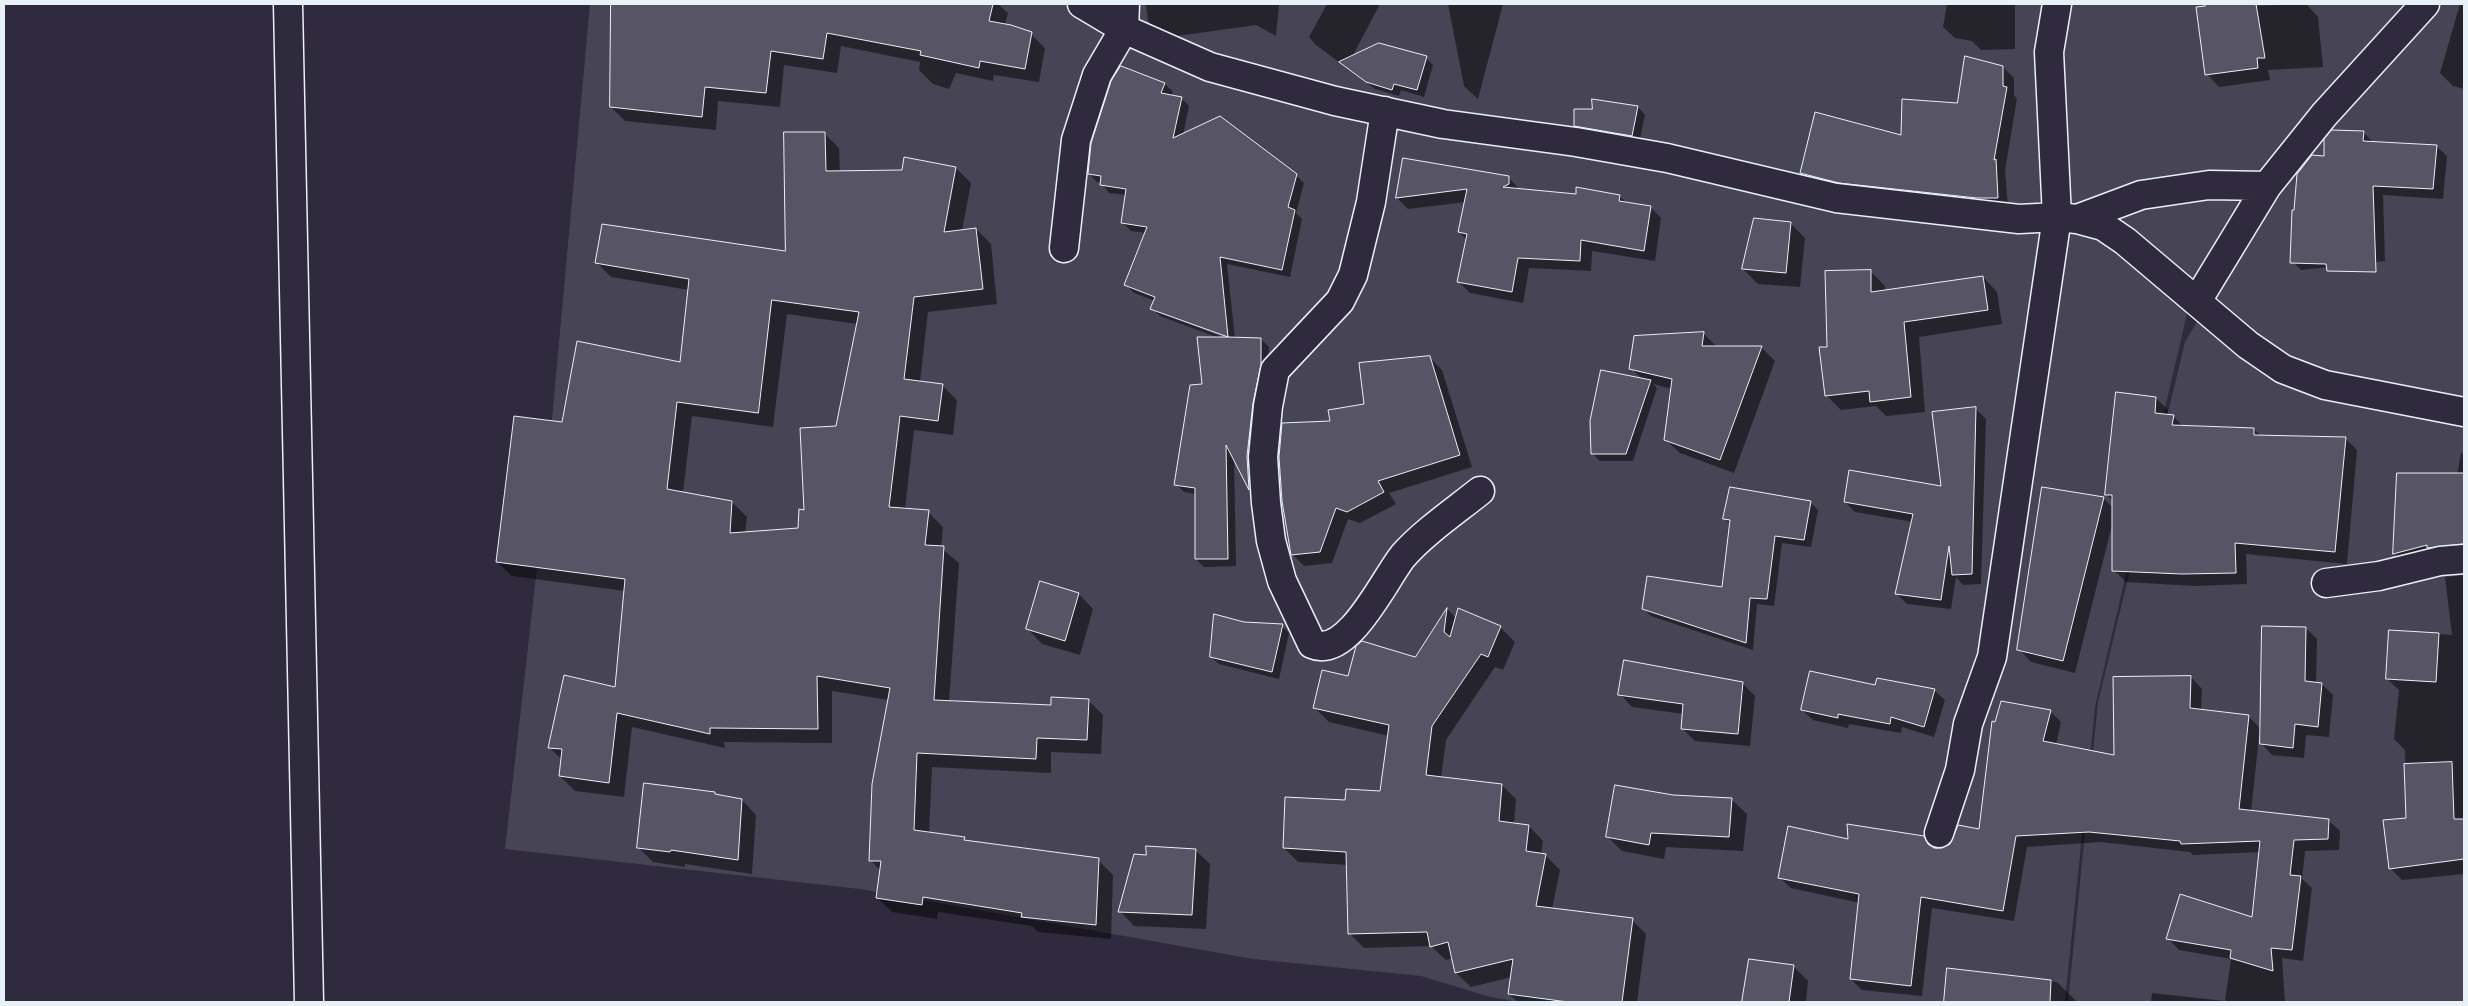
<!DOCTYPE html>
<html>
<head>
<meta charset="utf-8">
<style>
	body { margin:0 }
	#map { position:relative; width:2468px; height:1006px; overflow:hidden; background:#2f2a3d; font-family:Mali,sans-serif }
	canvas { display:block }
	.frame { position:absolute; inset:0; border:5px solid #e8f1f8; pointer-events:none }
</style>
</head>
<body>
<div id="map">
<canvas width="2468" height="1006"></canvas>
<div class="frame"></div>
</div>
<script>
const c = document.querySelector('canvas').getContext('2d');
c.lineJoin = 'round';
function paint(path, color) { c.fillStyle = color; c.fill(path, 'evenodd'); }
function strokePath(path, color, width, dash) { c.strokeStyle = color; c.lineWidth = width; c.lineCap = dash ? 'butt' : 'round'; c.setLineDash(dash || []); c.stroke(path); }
const green = new Path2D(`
	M 590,4 L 2412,4 L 2230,230 L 2187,314 L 2095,707 L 2065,1002 L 1519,1002 L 1490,997 L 1421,976 L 1253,959 L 860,889 L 505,849 L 544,506 Z
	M 2434,4 L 2464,4 L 2464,1002 L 2068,1002 L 2098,702 L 2185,342 L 2266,205 Z`);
const shadow = new Path2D(`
	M 611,4 L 998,4 L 1008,13 L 1005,25 L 1031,34 L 1045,48 L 1039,82 L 994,75 L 993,81 L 956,73 L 949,89 L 933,84 L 919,70 L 920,62 L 841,46 L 837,73 L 784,65 L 780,107 L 718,101 L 716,130 L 625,121 L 611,107 Z
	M 1146,4 L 1279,4 L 1276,36 L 1256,25 L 1170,37 L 1158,32 L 1148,21 Z
	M 1327,4 L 1380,4 L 1352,57 L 1426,58 L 1433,65 L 1424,97 L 1401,90 L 1399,96 L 1375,89 L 1316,45 L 1309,37 Z
	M 1448,4 L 1503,4 L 1478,99 L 1464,86 Z
	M 1947,4 L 2015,4 L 2015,49 L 1981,50 L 1972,41 L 1955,38 L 1943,27 Z
	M 2306,4 L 2318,17 L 2323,67 L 2268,70 L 2270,80 L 2219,87 L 2207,74 L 2197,8 Z
	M 2460,4 L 2464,4 L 2464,89 L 2453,86 L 2440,73 Z
	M 2003,67 L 2014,78 L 2014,95 L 2017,99 L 2005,170 L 2008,208 L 1813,184 L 1802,173 L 1902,136 L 1958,104 Z
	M 1165,84 L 1173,92 L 1171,96 L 1181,98 L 1189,106 L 1183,135 L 1296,175 L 1304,183 L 1296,213 L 1302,219 L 1290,277 L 1227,264 L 1235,339 L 1261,339 L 1269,347 L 1257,495 L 1250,489 L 1234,457 L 1236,566 L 1204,567 L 1196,559 L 1196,494 L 1184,492 L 1176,484 L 1219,338 L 1160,316 L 1152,308 L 1155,301 L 1134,293 L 1126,285 L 1146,233 L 1131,231 L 1123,223 L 1127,195 L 1109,193 L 1101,182 L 1097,182 L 1089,174 ZM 1160,311 L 1234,338 L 1233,341 L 1160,313 Z
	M 1638,107 L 1645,115 L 1639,143 L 1583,133 L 1575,125 L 1593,110 Z
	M 2363,132 L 2374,143 L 2436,146 L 2447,156 L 2443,199 L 2383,195 L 2385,261 L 2301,270 L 2291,260 L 2295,211 L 2325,157 Z
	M 824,133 L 839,148 L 840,172 L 903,171 L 905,158 L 956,168 L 971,183 L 962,231 L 976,229 L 991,244 L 997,304 L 928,312 L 920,382 L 942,385 L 957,400 L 953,435 L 914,430 L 905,509 L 928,512 L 943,527 L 941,548 L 959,563 L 949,702 L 1052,706 L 1088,700 L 1103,715 L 1101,754 L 1051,752 L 1051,773 L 932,767 L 929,833 L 964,838 L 968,842 L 1098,860 L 1113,875 L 1111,939 L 1038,932 L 1032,926 L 938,912 L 937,919 L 892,912 L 877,898 L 881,871 L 870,860 L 889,700 L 832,691 L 832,743 L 724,742 L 725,748 L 632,727 L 624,797 L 575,791 L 560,776 L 562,760 L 549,747 L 616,688 L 625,591 L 512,576 L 497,562 L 563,423 L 681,364 L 689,290 L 611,277 L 596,262 L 787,253 ZM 787,314 L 857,324 L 837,428 L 799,529 L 745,533 L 747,517 L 732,502 L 683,493 L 692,416 L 773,427 Z
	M 1508,177 L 1519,189 L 1578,195 L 1619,196 L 1627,203 L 1650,207 L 1661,218 L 1655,261 L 1592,251 L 1591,271 L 1529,268 L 1523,303 L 1470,293 L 1459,282 L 1467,240 L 1459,232 L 1466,202 L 1408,209 L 1397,198 Z
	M 1790,223 L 1805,238 L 1800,287 L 1758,284 L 1743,269 Z
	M 1870,271 L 1885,286 L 1885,292 L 1983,277 L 1997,292 L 2002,324 L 1919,337 L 1925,412 L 1886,416 L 1876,406 L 1841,410 L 1826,395 L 1828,348 Z
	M 1703,333 L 1717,347 L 1761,347 L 1775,361 L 1734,473 L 1680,453 L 1666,440 L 1672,389 L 1653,384 L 1657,388 L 1633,461 L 1600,461 L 1593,454 L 1642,379 L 1631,368 Z
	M 1430,358 L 1442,370 L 1472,467 L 1389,493 L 1396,504 L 1360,523 L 1348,519 L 1332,563 L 1304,566 L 1292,554 L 1331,422 L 1365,405 Z
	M 2156,398 L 2168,410 L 2167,416 L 2173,416 L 2183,426 L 2254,429 L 2261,436 L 2345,438 L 2357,450 L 2347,564 L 2246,554 L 2247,584 L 2195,586 L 2126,582 L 2114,570 L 2112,525 L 2075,673 L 2031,662 L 2019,649 L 2104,499 L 2113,508 L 2113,501 L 2106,494 Z
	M 1976,409 L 1986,419 L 1981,584 L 1963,585 L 1956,577 L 1951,609 L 1907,604 L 1896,593 L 1913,522 L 1855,512 L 1845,502 L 1943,488 Z
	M 2461,453 L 2464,454 L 2464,556 L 2406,565 L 2394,553 L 2457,475 Z
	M 1810,502 L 1818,510 L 1811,547 L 1782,543 L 1774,606 L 1757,604 L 1753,650 L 1651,616 L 1644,609 L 1723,588 L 1730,524 L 1725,519 Z
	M 2464,575 L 2464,874 L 2402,880 L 2390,868 L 2407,819 L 2405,750 L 2394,739 L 2399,690 L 2387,679 L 2390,631 L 2452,635 L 2445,577 Z
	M 1079,594 L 1093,609 L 1080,655 L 1042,644 L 1028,629 Z
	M 1447,609 L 1456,618 L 1459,610 L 1500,627 L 1515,642 L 1503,670 L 1495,667 L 1446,740 L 1441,778 L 1502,785 L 1516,799 L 1514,824 L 1529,826 L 1543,841 L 1541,855 L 1546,856 L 1560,870 L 1552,909 L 1632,920 L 1646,934 L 1637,1002 L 1518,1002 L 1509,994 L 1512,977 L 1471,987 L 1456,973 L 1453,958 L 1446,960 L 1431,946 L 1364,948 L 1349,933 L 1348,865 L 1298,862 L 1284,848 L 1346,801 L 1381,793 L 1389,736 L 1329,722 L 1315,708 L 1349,678 L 1415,659 Z
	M 1244,623 L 1282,626 L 1289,633 L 1279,679 L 1219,664 L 1211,657 Z
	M 2306,628 L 2317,639 L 2316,683 L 2322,684 L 2333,695 L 2329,737 L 2306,735 L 2304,758 L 2272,755 L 2261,743 L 2261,736 L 2259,736 L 2251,812 L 2328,820 L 2340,831 L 2339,850 L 2305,851 L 2302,879 L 2312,888 L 2303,961 L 2282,958 L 2285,1002 L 2151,1002 L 2152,993 L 2225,1001 L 2231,959 L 2179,950 L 2168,938 L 2254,918 L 2260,852 L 2193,855 L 2190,852 L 2101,842 L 2027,847 L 2014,921 L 1932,908 L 1922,996 L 1862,990 L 1851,979 L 1860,903 L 1791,888 L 1779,877 L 1849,841 L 1923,837 L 1935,848 L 1943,849 L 1980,830 L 2050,711 L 2061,722 L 2056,745 L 2115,757 L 2191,677 L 2202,689 L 2201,710 L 2249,717 L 2261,729 Z
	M 1742,683 L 1755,696 L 1750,746 L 1695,741 L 1682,728 L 1684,714 L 1632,707 L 1620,694 Z
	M 1876,687 L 1934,690 L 1945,700 L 1934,737 L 1902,727 L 1901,733 L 1849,724 L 1848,728 L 1813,720 L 1802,710 Z
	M 714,793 L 717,796 L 742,800 L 756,815 L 752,874 L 685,864 L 685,867 L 653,862 L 638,847 Z
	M 1673,797 L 1732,800 L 1747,814 L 1743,851 L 1666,847 L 1664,859 L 1622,851 L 1608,837 Z
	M 1195,850 L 1210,864 L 1206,929 L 1134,926 L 1120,911 L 1147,857 Z
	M 1750,960 L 1794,967 L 1808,981 L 1806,1002 L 1744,1002 Z
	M 1949,969 L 2057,982 L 2077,1002 L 1945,1002 Z`);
const building = new Path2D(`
	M 611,4 L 993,4 L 989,21 L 1011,25 L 1032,32 L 1025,69 L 980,61 L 979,68 L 920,55 L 921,51 L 827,33 L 823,59 L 771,51 L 766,93 L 705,87 L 702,117 L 610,107 Z
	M 2205,4 L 2256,4 L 2265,58 L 2257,58 L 2258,68 L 2205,75 L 2196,7 L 2205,6 Z
	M 1379,43 L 1427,56 L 1417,90 L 1394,84 L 1392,90 L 1366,82 L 1339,62 Z
	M 1965,56 L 2003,66 L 2003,86 L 2007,87 L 1994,160 L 1996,159 L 1998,198 L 1977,198 L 1839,183 L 1800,173 L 1815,112 L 1901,135 L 1902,99 L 1957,103 Z
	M 1121,66 L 1165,83 L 1161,93 L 1182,97 L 1173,138 L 1220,116 L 1297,174 L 1288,207 L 1295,210 L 1282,270 L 1220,257 L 1228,337 L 1261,338 L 1261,365 L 1253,403 L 1247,456 L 1249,490 L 1226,445 L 1228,559 L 1195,559 L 1195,488 L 1174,485 L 1190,385 L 1202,384 L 1197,337 L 1228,337 L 1150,309 L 1155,297 L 1124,285 L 1147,227 L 1121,223 L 1126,189 L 1100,185 L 1101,176 L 1088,174 L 1091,143 L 1111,81 Z
	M 1592,99 L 1638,106 L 1632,136 L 1574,126 L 1574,109 L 1592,109 Z
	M 2332,130 L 2364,131 L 2363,141 L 2437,145 L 2433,189 L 2373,186 L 2376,272 L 2327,271 L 2326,264 L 2290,263 L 2292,210 L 2294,210 L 2297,174 L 2312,155 L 2324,156 L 2324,139 Z
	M 784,132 L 825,132 L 826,171 L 902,170 L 904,157 L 956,167 L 944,232 L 976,228 L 983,289 L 914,297 L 904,379 L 943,384 L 938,421 L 900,416 L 889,507 L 929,510 L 925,545 L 944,546 L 934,700 L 1051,705 L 1051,697 L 1089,699 L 1087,740 L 1037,738 L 1036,759 L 917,753 L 914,830 L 965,837 L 964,840 L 1099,858 L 1096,925 L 1021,917 L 1022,913 L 923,897 L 922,905 L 876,898 L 881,861 L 869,861 L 872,784 L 890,688 L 817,676 L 818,729 L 710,728 L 710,734 L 617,713 L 609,783 L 559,776 L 562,749 L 548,748 L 564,675 L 615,687 L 625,579 L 496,562 L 514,416 L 562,422 L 577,341 L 680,362 L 689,279 L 595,263 L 602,224 L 785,251 ZM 772,300 L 859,312 L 836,426 L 800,428 L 804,510 L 799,509 L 798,528 L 730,533 L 732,501 L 667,489 L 677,402 L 758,413 Z
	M 1403,158 L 1509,176 L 1509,184 L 1503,187 L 1576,194 L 1576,187 L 1620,195 L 1619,201 L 1651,206 L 1644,251 L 1581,240 L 1580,261 L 1518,258 L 1512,292 L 1457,282 L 1467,234 L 1458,232 L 1467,189 L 1396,198 Z
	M 1754,218 L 1791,222 L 1786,273 L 1742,269 Z
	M 1871,270 L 1871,292 L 1983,276 L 1988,310 L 1904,322 L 1911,397 L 1870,402 L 1869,391 L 1825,396 L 1819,347 L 1827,347 L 1825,271 Z
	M 1704,332 L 1702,346 L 1762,346 L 1720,460 L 1664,440 L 1672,379 L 1629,369 L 1634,336 Z
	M 1430,356 L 1460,455 L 1378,481 L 1384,492 L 1347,512 L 1336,508 L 1320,552 L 1291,555 L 1282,501 L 1279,457 L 1282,423 L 1330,421 L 1328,410 L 1364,404 L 1359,363 Z
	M 1601,370 L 1651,380 L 1626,454 L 1591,454 L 1590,421 Z
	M 2116,392 L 2156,397 L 2155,413 L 2174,415 L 2172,425 L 2254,428 L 2254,435 L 2346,437 L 2335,552 L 2235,543 L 2236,573 L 2182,574 L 2112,571 L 2112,495 L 2105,495 Z
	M 1976,407 L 1972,574 L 1952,575 L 1949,546 L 1941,600 L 1895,594 L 1913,514 L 1844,502 L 1849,470 L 1941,486 L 1932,412 Z
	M 2397,473 L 2464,473 L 2464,544 L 2427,548 L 2427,545 L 2393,554 Z
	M 1730,487 L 1811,501 L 1804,540 L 1775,536 L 1767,599 L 1750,598 L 1746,643 L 1642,609 L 1647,576 L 1722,587 L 1730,520 L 1723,519 Z
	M 2042,487 L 2104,497 L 2063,661 L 2017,650 Z
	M 1040,581 L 1079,593 L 1065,641 L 1026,629 Z
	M 1447,608 L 1444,632 L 1450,637 L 1458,608 L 1501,626 L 1488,657 L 1481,654 L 1432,726 L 1426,775 L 1502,784 L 1499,821 L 1529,825 L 1526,851 L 1546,854 L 1536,906 L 1633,918 L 1622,1002 L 1568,1002 L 1508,994 L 1513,959 L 1455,973 L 1448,942 L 1430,947 L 1427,932 L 1348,934 L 1346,852 L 1283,848 L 1285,797 L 1345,800 L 1346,789 L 1380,791 L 1389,725 L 1313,708 L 1322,670 L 1348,676 L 1356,646 L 1362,641 L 1415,657 Z
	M 1214,614 L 1244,622 L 1283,624 L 1272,672 L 1210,657 Z
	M 2262,626 L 2306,627 L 2305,681 L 2322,683 L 2318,727 L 2295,724 L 2293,748 L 2260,744 Z
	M 2389,630 L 2439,633 L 2436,682 L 2386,679 Z
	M 1624,660 L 1743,682 L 1738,734 L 1681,729 L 1683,704 L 1618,695 Z
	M 1810,671 L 1875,685 L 1877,678 L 1935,689 L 1924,727 L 1891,717 L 1890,724 L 1838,714 L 1838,718 L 1801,710 Z
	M 2191,676 L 2190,708 L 2249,715 L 2239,809 L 2329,819 L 2328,839 L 2294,840 L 2290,875 L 2301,876 L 2292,950 L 2271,948 L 2273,971 L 2230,958 L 2231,950 L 2166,939 L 2180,894 L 2252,917 L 2260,841 L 2181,844 L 2180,841 L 2089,832 L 2016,836 L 2003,911 L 1921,897 L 1911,986 L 1850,979 L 1859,894 L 1778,878 L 1788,826 L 1848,839 L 1847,824 L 1924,836 L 1928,844 L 1934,848 L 1942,848 L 1950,844 L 1958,825 L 1979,829 L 1992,721 L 1995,722 L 2001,701 L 2051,710 L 2043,741 L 2114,755 L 2113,677 Z
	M 2452,762 L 2454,819 L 2464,819 L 2464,859 L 2389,869 L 2383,820 L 2406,818 L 2404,764 Z
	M 644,783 L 715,792 L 715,794 L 742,799 L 738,860 L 671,850 L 670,852 L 637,848 Z
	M 1615,785 L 1673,795 L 1732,798 L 1729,837 L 1651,833 L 1649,845 L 1606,837 Z
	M 1146,846 L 1196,849 L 1192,915 L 1118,912 L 1134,854 L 1146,855 Z
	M 1749,959 L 1794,965 L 1789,1002 L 1742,1002 Z
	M 1947,968 L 2051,980 L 2050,1002 L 1944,1002 Z`);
const minor = new Path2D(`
	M 288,4 L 309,1002
	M 1082,4 L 1124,29 L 1210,67 L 1335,101 L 1443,124 L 1576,142 L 1667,158 L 1836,198 L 2019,219 L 2057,217 L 2077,219 L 2103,226 L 2125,241 L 2248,345 L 2283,369 L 2325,385 L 2464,412
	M 1385,111 L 1371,202 L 1353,275 L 1340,301 L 1275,370 L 1268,406 L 1263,457 L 1266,503 L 1271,541 L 1282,581 L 1312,644 C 1348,660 1385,578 1403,556 C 1423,533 1455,511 1480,491
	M 2077,219 L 2141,195 L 2209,185 L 2267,186
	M 1064,248 L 1076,140 L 1097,75 L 1124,29 L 1125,4
	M 2197,301 L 2267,186 L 2324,115 L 2425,4
	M 2326,583 L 2379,576 L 2440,561 L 2464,559
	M 1939,833 L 1960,770 L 1968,724 L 1992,657 L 2057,217 L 2049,52 L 2057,4`);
paint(green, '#464455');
paint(shadow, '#0007');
paint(building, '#575565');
strokePath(building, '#e8f1f8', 1);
strokePath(minor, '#e8f1f8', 31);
strokePath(minor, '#2f2a3d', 28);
</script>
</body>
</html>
